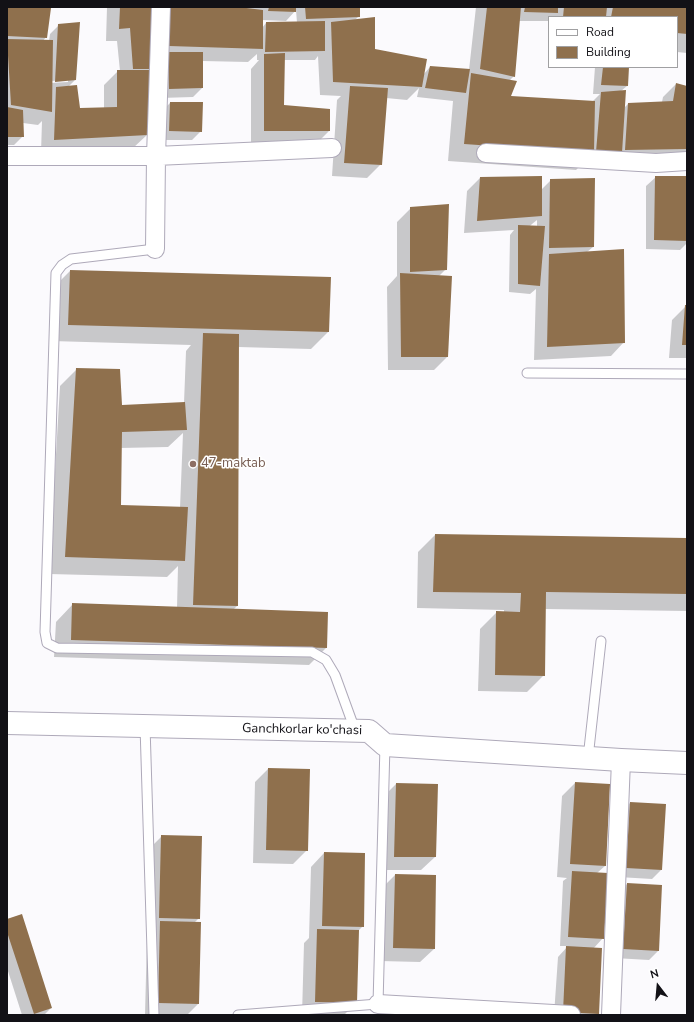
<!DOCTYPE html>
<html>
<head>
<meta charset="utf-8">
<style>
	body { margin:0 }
	#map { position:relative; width:694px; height:1022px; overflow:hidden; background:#fbfafd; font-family:"Nunito Sans",sans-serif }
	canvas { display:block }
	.frame { position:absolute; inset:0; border:8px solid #121116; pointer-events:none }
	.legend { position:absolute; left:548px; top:16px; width:130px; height:52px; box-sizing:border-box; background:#fff; border:1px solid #a0a0a2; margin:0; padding:5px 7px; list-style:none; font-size:12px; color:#121116 }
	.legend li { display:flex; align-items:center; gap:8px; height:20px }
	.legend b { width:20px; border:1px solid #a0a0a2 }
	.north { position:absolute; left:638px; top:966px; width:40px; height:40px; -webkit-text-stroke:3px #fff; paint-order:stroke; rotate:344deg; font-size:11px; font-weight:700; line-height:16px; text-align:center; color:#121116 }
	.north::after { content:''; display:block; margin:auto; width:14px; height:18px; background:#121116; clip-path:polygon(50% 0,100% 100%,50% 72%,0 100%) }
</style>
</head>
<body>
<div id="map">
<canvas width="694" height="1022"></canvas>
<div class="frame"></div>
<ul class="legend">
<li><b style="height:5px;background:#fff"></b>Road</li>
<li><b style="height:11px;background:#8f704d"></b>Building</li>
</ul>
<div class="north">N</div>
</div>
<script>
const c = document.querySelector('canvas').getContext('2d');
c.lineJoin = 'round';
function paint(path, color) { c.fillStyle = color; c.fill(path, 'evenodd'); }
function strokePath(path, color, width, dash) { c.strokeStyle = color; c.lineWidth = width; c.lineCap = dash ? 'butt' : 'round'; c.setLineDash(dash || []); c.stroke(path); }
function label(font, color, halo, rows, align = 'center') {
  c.font = font + ' "Nunito Sans",sans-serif'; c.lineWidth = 3; c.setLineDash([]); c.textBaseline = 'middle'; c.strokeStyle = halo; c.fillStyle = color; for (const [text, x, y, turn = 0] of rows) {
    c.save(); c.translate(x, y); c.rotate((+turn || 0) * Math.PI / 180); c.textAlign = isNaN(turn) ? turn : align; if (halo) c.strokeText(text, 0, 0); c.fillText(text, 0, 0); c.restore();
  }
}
const shadow = new Path2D(`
	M 7,7 L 50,9 L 46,37 L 43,41 L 49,41 L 50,34 L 59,25 L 75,80 L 68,87 L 79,109 L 104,108 L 104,85 L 118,71 L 120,71 L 117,41 L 106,41 L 107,7 L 228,7 L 242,9 L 242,7 L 359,7 L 359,16 L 355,20 L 374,50 L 423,75 L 430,67 L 469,70 L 476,7 L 687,7 L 687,53 L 677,52 L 677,17 L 549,17 L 548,21 L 519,21 L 514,76 L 509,81 L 510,97 L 592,102 L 600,94 L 593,94 L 595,67 L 628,67 L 627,86 L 621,91 L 624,108 L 628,104 L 662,102 L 663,97 L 676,84 L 687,87 L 687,162 L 588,158 L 576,170 L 448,161 L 453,101 L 417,97 L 419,88 L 407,100 L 386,98 L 381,164 L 367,178 L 332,176 L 337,100 L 341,96 L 320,95 L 318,56 L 315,60 L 284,60 L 283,106 L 329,110 L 329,131 L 316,144 L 251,144 L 251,69 L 259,60 L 257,60 L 257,54 L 248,62 L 202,61 L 202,88 L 193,97 L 160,98 L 147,135 L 133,148 L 41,153 L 42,121 L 38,125 L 23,123 L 23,136 L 14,145 L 7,145 ZM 296,10 L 297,23 L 266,23 L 262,28 L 262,20 L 286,21 ZM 68,80 L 68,82 L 50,83 L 50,81 Z
	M 170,103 L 201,131 L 192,140 L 160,140 L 161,112 Z
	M 656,177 L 687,177 L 687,243 L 680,250 L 646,249 L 646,186 Z
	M 480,178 L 541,190 L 551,180 L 594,179 L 593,247 L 587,252 L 624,342 L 611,356 L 534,360 L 536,289 L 530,294 L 509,292 L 510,235 L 514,230 L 464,233 L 467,191 ZM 537,220 L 537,227 L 530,226 L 532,224 Z
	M 411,208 L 446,269 L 439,276 L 447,357 L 434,370 L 388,370 L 387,287 L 397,276 L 397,222 Z
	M 70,271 L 328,332 L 311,349 L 238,347 L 237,606 L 233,610 L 327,613 L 326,648 L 309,665 L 54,657 L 56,622 L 73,604 L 177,608 L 178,566 L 167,577 L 49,574 L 60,386 L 77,369 L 121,406 L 184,403 L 186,351 L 191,345 L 51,341 L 53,288 ZM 183,433 L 180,508 L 120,506 L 120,448 L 168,447 Z
	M 686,306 L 687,306 L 687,358 L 669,358 L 672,320 Z
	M 435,535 L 687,539 L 687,611 L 545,609 L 544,675 L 527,692 L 478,691 L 480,629 L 497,612 L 504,612 L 504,610 L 417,608 L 418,552 Z
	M 268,769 L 307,850 L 293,864 L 253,863 L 255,782 Z
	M 575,783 L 605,866 L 597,873 L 603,938 L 593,949 L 598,1014 L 597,1015 L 554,1015 L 558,957 L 568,946 L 560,946 L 563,881 L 567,878 L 557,877 L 562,796 Z
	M 396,784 L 437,785 L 435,857 L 421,870 L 381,870 L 383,797 Z
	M 630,803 L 661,870 L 652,879 L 618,877 L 621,812 Z
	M 161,837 L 199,918 L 194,923 L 198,1004 L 187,1015 L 145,1015 L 147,936 L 152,931 L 146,931 L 148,850 Z
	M 324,853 L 363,926 L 358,931 L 356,1003 L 344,1015 L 302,1015 L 304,943 L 309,938 L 311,867 Z
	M 395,875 L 434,949 L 420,962 L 380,961 L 382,888 Z
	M 627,884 L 661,886 L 658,951 L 649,960 L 614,958 L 618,893 Z
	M 7,920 L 51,1008 L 44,1015 L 22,1015 L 7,968 Z`);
const building = new Path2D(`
	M 7,7 L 51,8 L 47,38 L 7,36 Z
	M 120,7 L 157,7 L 156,69 L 133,69 L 130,28 L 119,29 Z
	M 169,7 L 238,7 L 263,10 L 263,49 L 169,46 Z
	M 269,7 L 296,7 L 296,12 L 268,11 Z
	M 305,7 L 360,7 L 360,17 L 306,19 Z
	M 487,7 L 521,7 L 515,77 L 480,69 Z
	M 525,7 L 558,7 L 558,13 L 524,12 Z
	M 564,7 L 607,7 L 606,17 L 563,17 Z
	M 613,7 L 687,7 L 687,34 L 677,33 L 677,17 L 611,17 Z
	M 375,17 L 375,49 L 427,59 L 422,87 L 333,82 L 331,22 Z
	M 325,21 L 325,51 L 265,52 L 266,22 Z
	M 80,22 L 76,80 L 55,82 L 58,24 Z
	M 7,39 L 53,40 L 52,112 L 11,105 Z
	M 168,52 L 203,52 L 203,88 L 169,89 Z
	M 285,53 L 284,105 L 330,109 L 330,131 L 264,131 L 264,54 Z
	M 430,66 L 470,69 L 466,93 L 425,88 Z
	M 603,67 L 629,67 L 628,86 L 601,85 Z
	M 117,70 L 150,70 L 148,135 L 54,140 L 56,87 L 77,85 L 80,108 L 117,107 Z
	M 471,73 L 517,81 L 511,96 L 595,101 L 594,153 L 464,144 Z
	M 676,83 L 687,86 L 687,149 L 625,150 L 628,103 L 673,101 Z
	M 350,86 L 388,88 L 382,165 L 344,163 Z
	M 626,90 L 622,153 L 596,152 L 601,92 Z
	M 170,102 L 203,102 L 202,132 L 169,131 Z
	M 7,107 L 23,110 L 24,137 L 7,137 Z
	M 542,176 L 542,216 L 477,221 L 480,177 Z
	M 655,176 L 687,176 L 687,241 L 654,240 Z
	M 595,178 L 594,247 L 549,248 L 550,179 Z
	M 449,204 L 447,270 L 410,272 L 410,207 Z
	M 518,225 L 545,226 L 540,286 L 518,284 Z
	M 624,249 L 625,343 L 547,347 L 549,254 Z
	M 70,270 L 331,277 L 329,332 L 68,325 Z
	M 400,273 L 452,276 L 448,357 L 401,357 Z
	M 685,305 L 687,305 L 687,345 L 682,345 Z
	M 203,333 L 239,334 L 238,606 L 193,605 Z
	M 76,368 L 120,369 L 122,405 L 185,402 L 187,430 L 122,432 L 121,505 L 188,507 L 185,561 L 65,557 Z
	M 435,534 L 687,538 L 687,594 L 546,592 L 545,676 L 495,675 L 496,611 L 520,612 L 521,593 L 433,592 Z
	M 72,603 L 328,612 L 327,648 L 71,640 Z
	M 268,768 L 310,769 L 308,851 L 266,850 Z
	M 575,782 L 610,784 L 606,866 L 570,864 Z
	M 396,783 L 438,784 L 436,857 L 394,857 Z
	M 630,802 L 666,804 L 662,870 L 626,868 Z
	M 161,835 L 202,836 L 200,919 L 159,918 Z
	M 324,852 L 365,853 L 364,927 L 322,926 Z
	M 572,871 L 608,873 L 604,939 L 568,937 Z
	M 395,874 L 436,875 L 435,949 L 393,948 Z
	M 627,883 L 662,885 L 659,951 L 623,949 Z
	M 22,914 L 52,1008 L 34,1014 L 7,932 L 7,919 Z
	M 160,921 L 201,922 L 199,1004 L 158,1003 Z
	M 317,929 L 359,930 L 357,1003 L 315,1002 Z
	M 566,946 L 602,948 L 599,1014 L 563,1012 Z`);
const service = new Path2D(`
	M 155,249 L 71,259 L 62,265 L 56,273 L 45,632 L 47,643 L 57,648 L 312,652 L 326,660 L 335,675 L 355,730
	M 527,373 L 687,374
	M 145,726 L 154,1015
	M 588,758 L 601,641
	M 238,1015 L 378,1004 L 385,745`);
const minor = new Path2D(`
	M 486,153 L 656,163 L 687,161
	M 7,156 L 156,156 L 332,148
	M 155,249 L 156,156 L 161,7
	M 378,1004 L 571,1015
	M 611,1015 L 621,760`);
const tertiary = new Path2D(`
	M 7,723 L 369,731 L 385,745 L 621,760 L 687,763`);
const markers = [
	[193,464,4,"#8d6e63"]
];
const educationNames = [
	["47-maktab",201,464]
];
const streetNames = [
	["Ganchkorlar ko'chasi",302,730,1]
];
paint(shadow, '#0003');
paint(building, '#8f704d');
strokePath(service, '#aea9b9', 11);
strokePath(minor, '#aea9b9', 20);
strokePath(tertiary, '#aea9b9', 24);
strokePath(service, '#fff', 9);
strokePath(minor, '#fff', 18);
strokePath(tertiary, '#fff', 22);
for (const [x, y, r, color] of markers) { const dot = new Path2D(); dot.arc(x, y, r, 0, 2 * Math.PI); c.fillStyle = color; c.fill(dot); strokePath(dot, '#fff', 1.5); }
label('13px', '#785e54', '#fff', educationNames, 'left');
label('13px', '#121116', '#fff', streetNames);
</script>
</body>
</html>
